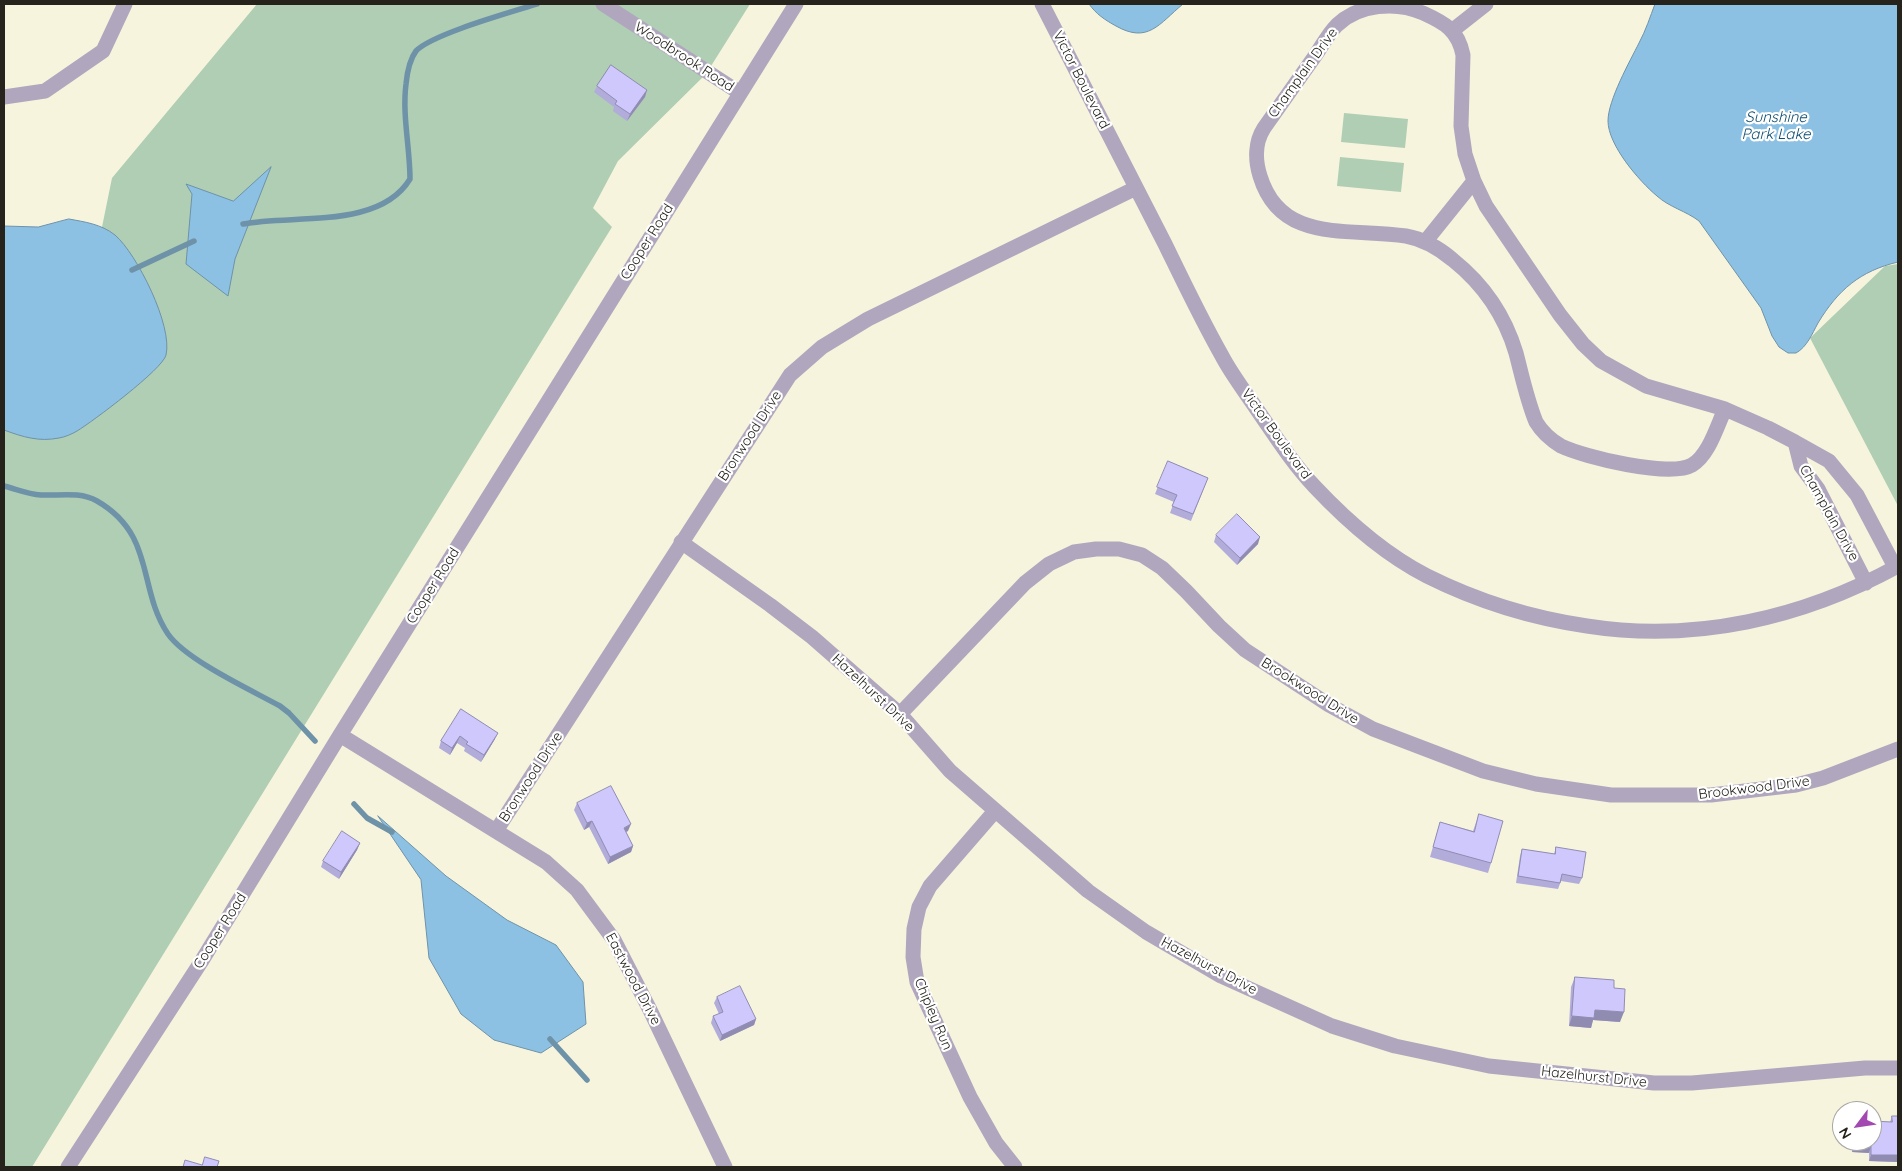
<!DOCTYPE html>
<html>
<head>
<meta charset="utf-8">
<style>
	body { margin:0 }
	#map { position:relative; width:1902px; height:1171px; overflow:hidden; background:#f7f4de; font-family:Quicksand,sans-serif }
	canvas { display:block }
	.frame { position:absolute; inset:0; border:5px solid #25231c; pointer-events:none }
	.north { position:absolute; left:1832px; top:1101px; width:50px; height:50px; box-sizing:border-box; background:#fff; border:1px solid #a8a7a4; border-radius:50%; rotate:239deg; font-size:14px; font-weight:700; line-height:20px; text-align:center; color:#25231c }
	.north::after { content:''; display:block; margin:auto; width:18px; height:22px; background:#a347b1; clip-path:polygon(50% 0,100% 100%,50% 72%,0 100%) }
</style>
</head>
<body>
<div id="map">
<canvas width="1902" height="1171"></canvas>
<div class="frame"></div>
<div class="north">N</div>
</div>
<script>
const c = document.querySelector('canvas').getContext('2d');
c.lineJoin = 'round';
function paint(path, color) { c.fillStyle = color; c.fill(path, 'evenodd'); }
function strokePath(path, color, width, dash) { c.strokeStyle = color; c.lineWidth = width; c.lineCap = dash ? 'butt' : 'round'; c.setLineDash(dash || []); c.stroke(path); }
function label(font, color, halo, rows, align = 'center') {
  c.font = font + ' Quicksand,sans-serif'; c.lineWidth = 4.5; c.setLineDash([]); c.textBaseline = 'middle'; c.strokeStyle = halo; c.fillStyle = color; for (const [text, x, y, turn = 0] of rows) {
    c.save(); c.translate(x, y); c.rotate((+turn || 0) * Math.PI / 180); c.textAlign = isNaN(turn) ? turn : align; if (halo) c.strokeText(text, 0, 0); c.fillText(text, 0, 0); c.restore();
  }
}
const green = new Path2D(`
	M 257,4 L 750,4 L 706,74 L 618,161 L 593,208 L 612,227 L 32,1167 L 4,1167 L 4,227 L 102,227 L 112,178 Z
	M 1344,113 L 1408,119 L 1405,148 L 1341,142 Z
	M 1340,157 L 1404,163 L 1401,192 L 1337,186 Z
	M 1898,264 L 1898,506 L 1810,338 L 1885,266 Z`);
const water = new Path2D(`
	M 1089,4 L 1183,4 C 1159,24 1148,44 1116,26 C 1105,20 1096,14 1089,4 Z
	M 1655,4 L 1898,4 L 1898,262 C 1860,271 1838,290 1818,323 C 1812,334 1807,347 1796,353 L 1788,353 L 1779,347 L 1772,336 L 1761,308 L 1699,221 C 1686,211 1669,207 1657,196 C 1639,181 1608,145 1608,121 C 1608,100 1630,61 1639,43 C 1646,30 1650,17 1655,4 Z
	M 271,167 L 235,259 L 228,296 L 186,264 L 192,194 L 186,184 L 233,201 Z
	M 69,219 C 85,222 101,224 115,235 C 137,254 173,326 166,355 C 163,369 92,422 77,431 C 72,434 65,437 59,438 C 39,442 23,437 4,430 L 4,226 L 38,227 Z
	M 378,816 L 446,876 L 507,920 L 556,945 L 583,982 L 586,1024 L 541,1053 L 494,1040 L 461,1014 L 429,958 L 421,880 Z`);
const stream = new Path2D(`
	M 243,224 C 292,214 379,230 410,179 C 410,148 402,115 406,84 C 407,74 410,59 416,51 C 432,34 512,12 537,4
	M 132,270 L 194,241
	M 4,486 C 16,489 28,494 41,495 C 59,496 79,491 97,501 C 156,535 137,588 168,634 C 186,660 251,690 280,706 L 289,713 L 315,741
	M 354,804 L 367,818 L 392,832
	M 550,1039 L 587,1080`);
const minor = new Path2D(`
	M 603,4 L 740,93
	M 1042,4 C 1083,84 1124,164 1165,244 C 1183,281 1201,319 1222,356 C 1232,375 1246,393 1258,411 C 1276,437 1293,464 1315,487 C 1347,521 1386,555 1427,576 C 1477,601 1532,618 1587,626 C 1695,643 1803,618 1898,566
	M 1453,30 L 1486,4
	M 4,97 L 45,91 L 103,51 L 125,4
	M 1425,242 L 1474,181
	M 1725,409 C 1717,426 1709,455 1692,465 C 1670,478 1584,457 1561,446 C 1551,440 1542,432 1536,422 C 1527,400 1522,376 1516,353 C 1505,316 1483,284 1453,260 C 1440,249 1423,239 1406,236 C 1350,227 1281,245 1260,176 C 1255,160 1255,142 1264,128 C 1281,104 1298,80 1315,56 C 1322,46 1328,34 1337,25 C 1359,4 1396,1 1423,13 C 1445,23 1458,30 1463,55 L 1461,126 L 1465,154 L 1474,181 L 1486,206 L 1560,315 L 1583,344 L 1601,361 L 1646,386 L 1725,409 L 1768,428 L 1795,442
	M 681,542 L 770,605 L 812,637 L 900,714 L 950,771 L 1088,891 L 1146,932 L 1221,976 L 1332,1026 L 1395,1046 L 1489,1066 L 1654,1083 L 1692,1083 L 1865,1068 L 1898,1068
	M 1866,583 L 1818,489 L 1801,466 L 1795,442 L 1829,461 L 1857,495 L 1895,567
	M 900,714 L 1025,583 L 1049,564 L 1074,552 L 1096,549 L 1119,549 L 1142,555 L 1162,568 L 1186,591 L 1219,626 L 1245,650 L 1329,705 L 1373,729 L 1483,771 L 1536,784 L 1611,795 L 1711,795 L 1796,785 L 1823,778 L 1898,749
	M 340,735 L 546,862 L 577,890 L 614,940 L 650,1010 L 725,1167
	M 995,811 L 930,886 L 919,907 L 914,929 L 913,957 L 917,982 L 970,1097 L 996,1143 L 1015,1167
	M 496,831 L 790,375 L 822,347 L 868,319 L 1136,188
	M 68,1167 L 201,962 L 340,735 L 796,4`);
const wall = new Path2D(`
	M 597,86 L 647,90 L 645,97 L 627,121 L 613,111 L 614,107 L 594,92 Z
	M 1168,461 L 1208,478 L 1191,521 L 1170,513 L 1174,502 L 1155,494 Z
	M 1216,535 L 1258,544 L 1237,565 L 1214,542 Z
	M 461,709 L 495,739 L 481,762 L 464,751 L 465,748 L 457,743 L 450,755 L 439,748 L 441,741 Z
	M 577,803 L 628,831 L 626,832 L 633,846 L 631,852 L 608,864 L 589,827 L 584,830 L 574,810 Z
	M 1479,814 L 1491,863 L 1488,873 L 1430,857 L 1440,822 L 1473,831 Z
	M 360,843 L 357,850 L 339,879 L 321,867 L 323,861 Z
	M 1556,847 L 1582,878 L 1579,884 L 1561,881 L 1558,889 L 1516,883 L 1520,856 L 1522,849 L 1554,854 Z
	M 1575,977 L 1614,988 L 1620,1022 L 1593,1020 L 1591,1028 L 1569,1026 L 1571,987 Z
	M 717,997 L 756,1019 L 754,1025 L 720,1041 L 711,1023 L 713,1016 L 719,1014 L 714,1003 Z
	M 1892,1116 L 1898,1116 L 1898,1162 L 1869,1161 L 1869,1153 L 1852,1152 L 1852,1141 L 1872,1141 L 1890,1122 Z`);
const shadedWall = new Path2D(`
	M 647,90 L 645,97 L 627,121 L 630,114 Z
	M 1260,537 L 1258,544 L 1237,565 L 1240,558 Z
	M 498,733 L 495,739 L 481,762 L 484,755 Z
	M 460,736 L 457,743 L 450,755 L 452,748 Z
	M 592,821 L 589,827 L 584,830 L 587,823 Z
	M 631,824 L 628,831 L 621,834 L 624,828 Z
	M 360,843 L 357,850 L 339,879 L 341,872 Z
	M 633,846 L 631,852 L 608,864 L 610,857 Z
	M 1595,1010 L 1624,1012 L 1620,1022 L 1593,1020 L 1591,1028 L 1569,1026 L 1572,1016 Z
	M 756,1019 L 754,1025 L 720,1041 L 722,1035 Z
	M 1855,1146 L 1871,1146 L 1869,1153 L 1852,1152 Z
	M 1871,1155 L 1898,1155 L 1898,1162 L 1869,1161 Z`);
const building = new Path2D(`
	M 611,65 L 647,90 L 630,114 L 615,104 L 617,101 L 597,86 Z
	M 1168,461 L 1208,478 L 1193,514 L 1172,506 L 1177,495 L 1157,487 Z
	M 1237,514 L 1260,537 L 1240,558 L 1216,535 Z
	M 461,709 L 498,733 L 484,755 L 466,744 L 468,742 L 460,736 L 452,748 L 441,741 Z
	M 611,786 L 631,824 L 624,828 L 633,846 L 610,857 L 592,821 L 587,823 L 577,803 Z
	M 1479,814 L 1503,821 L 1491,863 L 1433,847 L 1440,822 L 1474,832 Z
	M 342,831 L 360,843 L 341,872 L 323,861 Z
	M 1556,847 L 1586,852 L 1582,878 L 1562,874 L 1560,883 L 1518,876 L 1522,849 L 1555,854 Z
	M 1575,977 L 1614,980 L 1614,988 L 1625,989 L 1624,1012 L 1595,1010 L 1594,1018 L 1572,1016 Z
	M 740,986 L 756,1019 L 722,1035 L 713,1016 L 723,1012 L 717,997 Z
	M 1892,1116 L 1898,1116 L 1898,1155 L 1871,1155 L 1871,1146 L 1855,1146 L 1855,1141 L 1872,1141 L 1872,1121 L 1892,1122 Z
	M 205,1157 L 219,1161 L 217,1167 L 183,1167 L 185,1160 L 202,1165 Z`);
const streetNames = [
	["Woodbrook Road",684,57,33],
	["Champlain Drive",1303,73,-54],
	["Victor Boulevard",1081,80,63],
	["Cooper Road",647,242,-58],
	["Victor Boulevard",1276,434,54],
	["Bronwood Drive",750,436,-57],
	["Champlain Drive",1829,513,61],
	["Cooper Road",433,586,-58],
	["Brookwood Drive",1310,691,32],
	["Hazelhurst Drive",873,693,43],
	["Bronwood Drive",531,777,-57],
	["Brookwood Drive",1754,788,-7],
	["Cooper Road",220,931,-58],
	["Hazelhurst Drive",1209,966,28],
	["Eastwood Drive",633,979,62],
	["Chipley Run",933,1014,67],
	["Hazelhurst Drive",1594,1077,6]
];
const waterNames = [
	["Sunshine",1776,117],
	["Park Lake",1776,134]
];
paint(green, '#afceb4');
paint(water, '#8dc1e4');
strokePath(water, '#6e92a8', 1);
strokePath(stream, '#6e92a8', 5.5);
strokePath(minor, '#b0a7be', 15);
paint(wall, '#b1acda');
paint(shadedWall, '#908cb1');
paint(building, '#cec8fd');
strokePath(building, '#908cb1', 1);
label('14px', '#25231c', '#fff', streetNames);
label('italic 15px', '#0f4e70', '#fff', waterNames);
</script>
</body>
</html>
